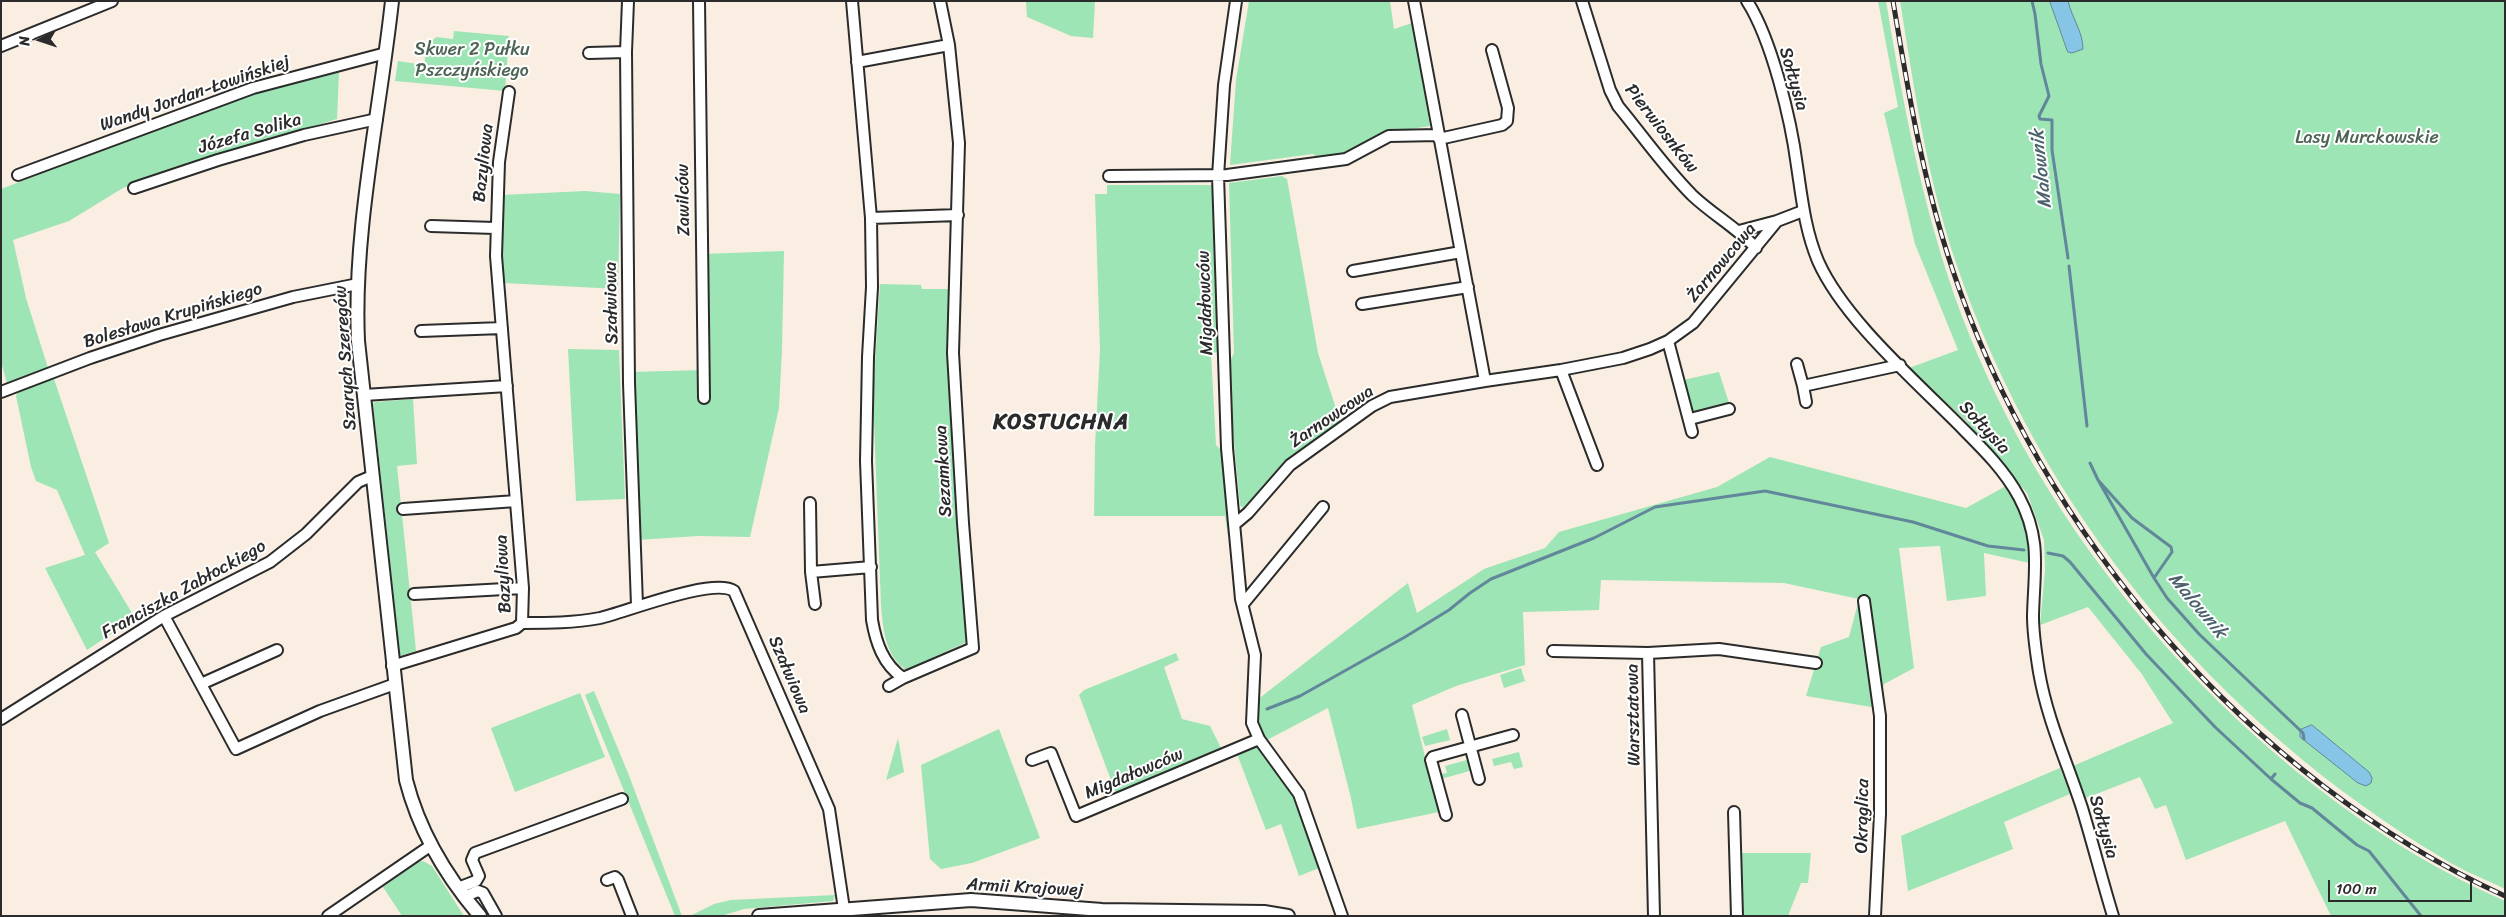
<!DOCTYPE html>
<html>
<head>
<meta charset="utf-8">
<style>
	body { margin:0 }
	#map { position:relative; width:2506px; height:917px; overflow:hidden; background:#f9eee1; font-family:Sriracha,sans-serif }
	canvas { display:block }
	.frame { position:absolute; inset:0; border:2px solid #2b2b2b; pointer-events:none }
	.north { position:absolute; left:15px; top:15px; width:50px; height:50px; -webkit-text-stroke:4px #fff; paint-order:stroke; rotate:266deg; font-size:14px; font-weight:700; line-height:20px; text-align:center; color:#2b2b2b }
	.north::after { content:''; display:block; margin:auto; width:18px; height:22px; background:#2b2b2b; clip-path:polygon(50% 0,100% 100%,50% 72%,0 100%) }
	.scale { position:absolute; left:2328px; top:880px; width:144px; height:22px; box-sizing:border-box; border:2px solid #2b2b2b; border-top:0; padding-left:6px; font-size:15px; line-height:18px; white-space:nowrap; color:#2b2b2b; -webkit-text-stroke:4px #fff; paint-order:stroke }
</style>
</head>
<body>
<div id="map">
<canvas width="2506" height="917"></canvas>
<div class="frame"></div>
<div class="north">N</div>
<div class="scale">100 m</div>
</div>
<script>
const c = document.querySelector('canvas').getContext('2d');
c.lineJoin = 'round';
function paint(path, color) { c.fillStyle = color; c.fill(path, 'evenodd'); }
function strokePath(path, color, width, dash) { c.strokeStyle = color; c.lineWidth = width; c.lineCap = dash ? 'butt' : 'round'; c.setLineDash(dash || []); c.stroke(path); }
function label(font, color, halo, rows, align = 'center') {
  c.font = font + ' Sriracha,sans-serif'; c.lineWidth = 4; c.setLineDash([]); c.textBaseline = 'middle'; c.strokeStyle = halo; c.fillStyle = color; for (const [text, x, y, turn = 0] of rows) {
    c.save(); c.translate(x, y); c.rotate((+turn || 0) * Math.PI / 180); c.textAlign = isNaN(turn) ? turn : align; if (halo) c.strokeText(text, 0, 0); c.fillText(text, 0, 0); c.restore();
  }
}
const green = new Path2D(`
	M 1026,1 L 1095,1 L 1093,38 L 1071,36 L 1027,17 Z
	M 1249,1 L 1390,1 L 1394,29 L 1412,23 L 1430,126 L 1385,133 L 1347,153 L 1319,159 L 1313,154 L 1230,165 L 1236,80 Z
	M 1878,1 L 1886,1 C 1905,115 1926,227 1969,334 C 2063,569 2272,798 2505,901 L 2505,916 L 2331,916 L 2285,821 L 2186,860 L 2166,805 L 2155,809 L 2140,777 L 2086,798 L 2073,766 L 2173,723 L 2141,673 L 2088,607 L 2040,625 L 2045,570 L 2044,540 L 2027,493 L 1965,420 L 1909,368 L 1958,350 L 1915,244 L 1884,113 L 1898,107 Z
	M 1900,1 L 2505,1 L 2505,889 C 2485,879 2463,871 2444,859 C 2216,723 2040,513 1955,260 C 1927,177 1914,88 1900,1 Z
	M 454,31 L 509,36 L 505,91 L 395,81 L 398,61 L 424,65 L 427,43 L 437,37 L 453,39 Z
	M 339,72 L 337,119 L 166,172 L 123,188 L 69,221 L 13,240 L 26,298 L 48,368 L 7,384 L 1,361 L 1,189 L 254,93 Z
	M 1282,176 L 1287,179 L 1318,353 L 1341,424 L 1248,509 L 1244,509 L 1240,505 L 1233,433 L 1229,363 L 1234,353 L 1229,183 Z
	M 1107,185 L 1212,185 L 1219,352 L 1211,353 L 1216,445 L 1221,450 L 1231,535 L 1228,536 L 1225,516 L 1094,516 L 1095,446 L 1100,350 L 1095,194 L 1107,194 Z
	M 585,191 L 620,194 L 618,289 L 504,283 L 500,265 L 501,195 Z
	M 784,251 L 782,349 L 779,408 L 750,537 L 698,536 L 637,540 L 632,372 L 703,370 L 702,254 Z
	M 880,284 L 921,285 L 922,289 L 949,289 L 947,364 L 967,642 L 906,670 C 885,655 883,629 881,605 L 873,395 Z
	M 568,349 L 619,350 L 625,499 L 576,501 Z
	M 1719,372 L 1730,406 L 1697,414 L 1691,411 L 1683,380 Z
	M 53,376 L 109,543 L 95,552 L 135,618 L 87,650 L 45,568 L 85,555 L 57,490 L 36,481 L 31,467 L 16,396 L 20,388 Z
	M 413,399 L 417,464 L 397,466 L 416,651 L 400,656 L 373,404 L 375,402 Z
	M 1770,457 L 1966,508 L 2006,486 L 2025,521 L 2034,564 L 1984,553 L 1986,596 L 1947,601 L 1940,546 L 1899,548 L 1914,668 L 1884,684 L 1877,708 L 1806,696 L 1821,647 L 1849,637 L 1859,599 L 1784,583 L 1601,580 L 1599,610 L 1523,612 L 1525,665 L 1456,686 L 1412,705 L 1439,812 L 1357,829 L 1351,798 L 1328,708 L 1265,741 L 1257,726 L 1257,700 L 1408,583 L 1417,613 L 1484,569 L 1545,548 L 1559,532 L 1717,487 Z
	M 1176,653 L 1179,660 L 1164,667 L 1182,719 L 1210,726 L 1222,750 L 1117,796 L 1079,695 L 1084,690 Z
	M 1521,668 L 1525,681 L 1504,688 L 1500,675 Z
	M 594,691 L 628,773 L 682,916 L 675,916 L 585,695 Z
	M 580,693 L 605,757 L 515,792 L 491,728 Z
	M 999,729 L 1040,838 L 972,863 L 941,869 L 930,859 L 921,765 Z
	M 1447,729 L 1450,740 L 1425,746 L 1422,737 Z
	M 898,738 L 904,772 L 886,780 Z
	M 1257,746 L 1293,795 L 1319,868 L 1299,876 L 1281,824 L 1266,830 L 1237,754 Z
	M 1519,752 L 1523,767 L 1514,769 L 1511,762 L 1494,766 L 1492,759 Z
	M 1465,753 L 1468,753 L 1473,770 L 1441,779 L 1439,774 L 1447,773 L 1445,766 L 1467,760 Z
	M 2060,768 L 2070,794 L 2004,822 L 2013,849 L 1908,891 L 1901,836 Z
	M 1739,853 L 1811,853 L 1808,883 L 1801,883 L 1788,916 L 1741,916 Z
	M 423,861 L 432,866 L 464,916 L 402,916 L 383,887 L 418,862 Z
	M 835,895 L 833,901 L 744,909 L 721,916 L 690,916 L 714,904 L 731,900 Z`);
const water = new Path2D(`
	M 2050,1 L 2068,1 C 2072,18 2083,32 2083,49 L 2072,53 L 2068,52 Z
	M 2312,725 L 2369,772 L 2372,778 L 2371,783 L 2366,786 L 2358,783 L 2300,737 L 2300,730 Z`);
const stream = new Path2D(`
	M 2032,1 L 2035,14 L 2041,64 L 2049,96 L 2039,116 L 2040,119 L 2052,120 L 2052,150 L 2068,258
	M 2069,266 L 2087,426
	M 2090,463 L 2098,480 L 2132,518 L 2171,547 L 2172,552 L 2154,578 L 2167,598 L 2199,634 L 2303,733 L 2304,739
	M 2098,480 L 2154,578
	M 2048,553 L 2063,556 L 2070,562 L 2146,654 L 2215,727 L 2271,779
	M 1267,709 L 1300,696 L 1405,637 L 1449,610 L 1470,593 L 1491,579 L 1594,538 L 1655,507 L 1765,491 L 1913,522 L 1988,546 L 2024,550
	M 2275,774 L 2271,779 L 2300,803 L 2312,808 L 2357,845 L 2369,851 L 2421,916`);
const minor = new Path2D(`
	M 628,1 L 626,52 L 629,383 L 637,605
	M 699,1 L 704,398
	M 852,1 L 871,218 L 872,287 L 868,357 L 866,461 L 872,620 C 876,643 883,664 903,678 L 973,648 L 963,523 L 953,353 L 959,143 L 949,45 L 940,1
	M 1236,1 L 1224,85 L 1218,176 L 1227,448 L 1241,599 L 1255,655 L 1252,723 L 1259,739 L 1299,794 L 1342,916
	M 1414,1 L 1485,381
	M 1582,1 L 1610,90 L 1618,106 C 1642,135 1665,168 1692,195 C 1712,214 1737,228 1756,248
	M 1747,1 C 1772,40 1791,120 1797,166 C 1802,199 1805,230 1818,261 C 1844,320 1918,383 1964,430 C 1984,450 2005,471 2019,497 C 2042,540 2034,570 2033,616 C 2033,635 2036,653 2039,672 C 2047,719 2067,762 2082,808 C 2093,844 2102,880 2113,916
	M 1,46 L 112,1
	M 589,53 L 626,52
	M 857,62 L 949,45
	M 1439,139 L 1502,125 L 1507,121 L 1508,108 L 1492,50
	M 18,175 L 253,88 L 386,53
	M 1109,176 L 1227,175 L 1346,159 L 1389,136 L 1438,135
	M 134,188 L 218,160 L 304,135 L 377,119
	M 871,218 L 958,215
	M 431,226 L 495,228
	M 1739,231 L 1777,221
	M 1353,271 L 1461,252
	M 1362,304 L 1468,287
	M 421,331 L 502,328
	M 1668,341 L 1692,432
	M 1797,364 L 1803,386 L 1900,365
	M 1561,370 L 1597,465
	M 1803,386 L 1806,402
	M 1,392 L 90,358 L 159,335 L 293,297 L 358,284
	M 364,395 L 507,386
	M 1690,419 L 1729,409
	M 810,503 L 811,572 L 815,604
	M 403,509 L 516,501
	M 1236,523 L 1248,513 L 1290,465 L 1372,406 L 1390,397 L 1485,381 L 1561,370 L 1623,358 L 1650,349 L 1668,341 L 1693,323 L 1777,221 L 1803,211
	M 811,572 L 871,567
	M 414,594 L 523,588
	M 1864,601 L 1880,716 L 1880,814 L 1875,916
	M 1243,604 L 1323,507
	M 164,616 L 236,749 L 320,711 L 395,684
	M 522,623 C 548,623 574,623 600,618 C 626,612 713,577 734,591 L 829,809 L 844,909
	M 1553,651 L 1648,653
	M 392,666 L 516,628 L 522,623 L 523,588 L 496,256 L 499,162 L 509,92
	M 201,684 L 277,650
	M 889,686 L 903,678
	M 1462,715 L 1479,779
	M 1,719 L 164,616 L 270,562 L 306,534 L 358,482 L 372,476
	M 1032,760 L 1051,753 L 1076,816 L 1259,739
	M 1734,812 L 1737,916
	M 1446,815 L 1431,760 L 1433,757 L 1513,735
	M 607,880 L 615,877 L 618,880 L 632,916
	M 458,888 L 476,881 L 479,876 L 472,860 L 475,853 L 622,799
	M 464,897 L 478,891 L 483,893 L 496,916
	M 328,916 L 430,846
	M 1654,916 L 1648,653 L 1719,649 L 1816,663`);
const tertiary = new Path2D(`
	M 392,1 C 380,112 353,230 358,341 L 406,780 C 419,831 445,875 480,916
	M 759,916 L 971,900 L 1102,910 L 1264,912 L 1288,916`);
const rail = new Path2D(`
	M 1893,1 C 1908,91 1923,181 1952,268 C 2040,533 2249,779 2505,896`);
const parkNames = [
	["Skwer 2 Pułku",472,50],
	["Pszczyńskiego",472,71],
	["Lasy Murckowskie",2367,138]
];
const streetNames = [
	["Sołtysia",1793,79,74],
	["Wandy Jordan-Łowińskiej",195,94,-19],
	["Pierwiosnków",1661,129,52],
	["Józefa Solika",250,134,-16],
	["Bazyliowa",484,163,-84],
	["Zawilców",684,200,-91],
	["Żarnowcowa",1722,263,-50],
	["Szałwiowa",612,303,-91],
	["Migdałowców",1206,303,-92],
	["Bolesława Krupińskiego",173,316,-17],
	["Szarych Szeregów",346,358,-94],
	["Żarnowcowa",1332,417,-34],
	["Sołtysia",1984,428,47],
	["Sezamkowa",944,471,-93],
	["Bazyliowa",504,574,-93],
	["Franciszka Zabłockiego",184,590,-29],
	["Szałwiowa",789,675,67],
	["Warsztatowa",1634,715,-91],
	["Migdałowców",1134,774,-23],
	["Okrąglica",1863,816,-89],
	["Sołtysia",2103,827,74],
	["Armii Krajowej",1025,888,3]
];
const waterNames = [
	["Malownik",2042,169,-96],
	["Malownik",2197,606,50]
];
const districtNames = [
	["KOSTUCHNA",1061,423]
];
paint(green, '#9de5b4');
paint(water, '#86c5e6');
strokePath(water, '#62879b', 1);
strokePath(stream, '#62879b', 3);
strokePath(minor, '#2b2b2b', 14);
strokePath(tertiary, '#2b2b2b', 16);
strokePath(minor, '#fff', 10);
strokePath(tertiary, '#fff', 12);
strokePath(rail, '#2b2b2b', 5);
strokePath(rail, '#fff', 3, [9]);
label('18px', '#4d6354', '#fff', parkNames);
label('18px', '#2b2b2b', '#fff', streetNames);
label('italic 19px', '#4b616c', '#fff', waterNames);
c.letterSpacing = '1px';
label('bold 22px', '#2b2b2b', '#fff', districtNames);
c.letterSpacing = '0px';
</script>
</body>
</html>
